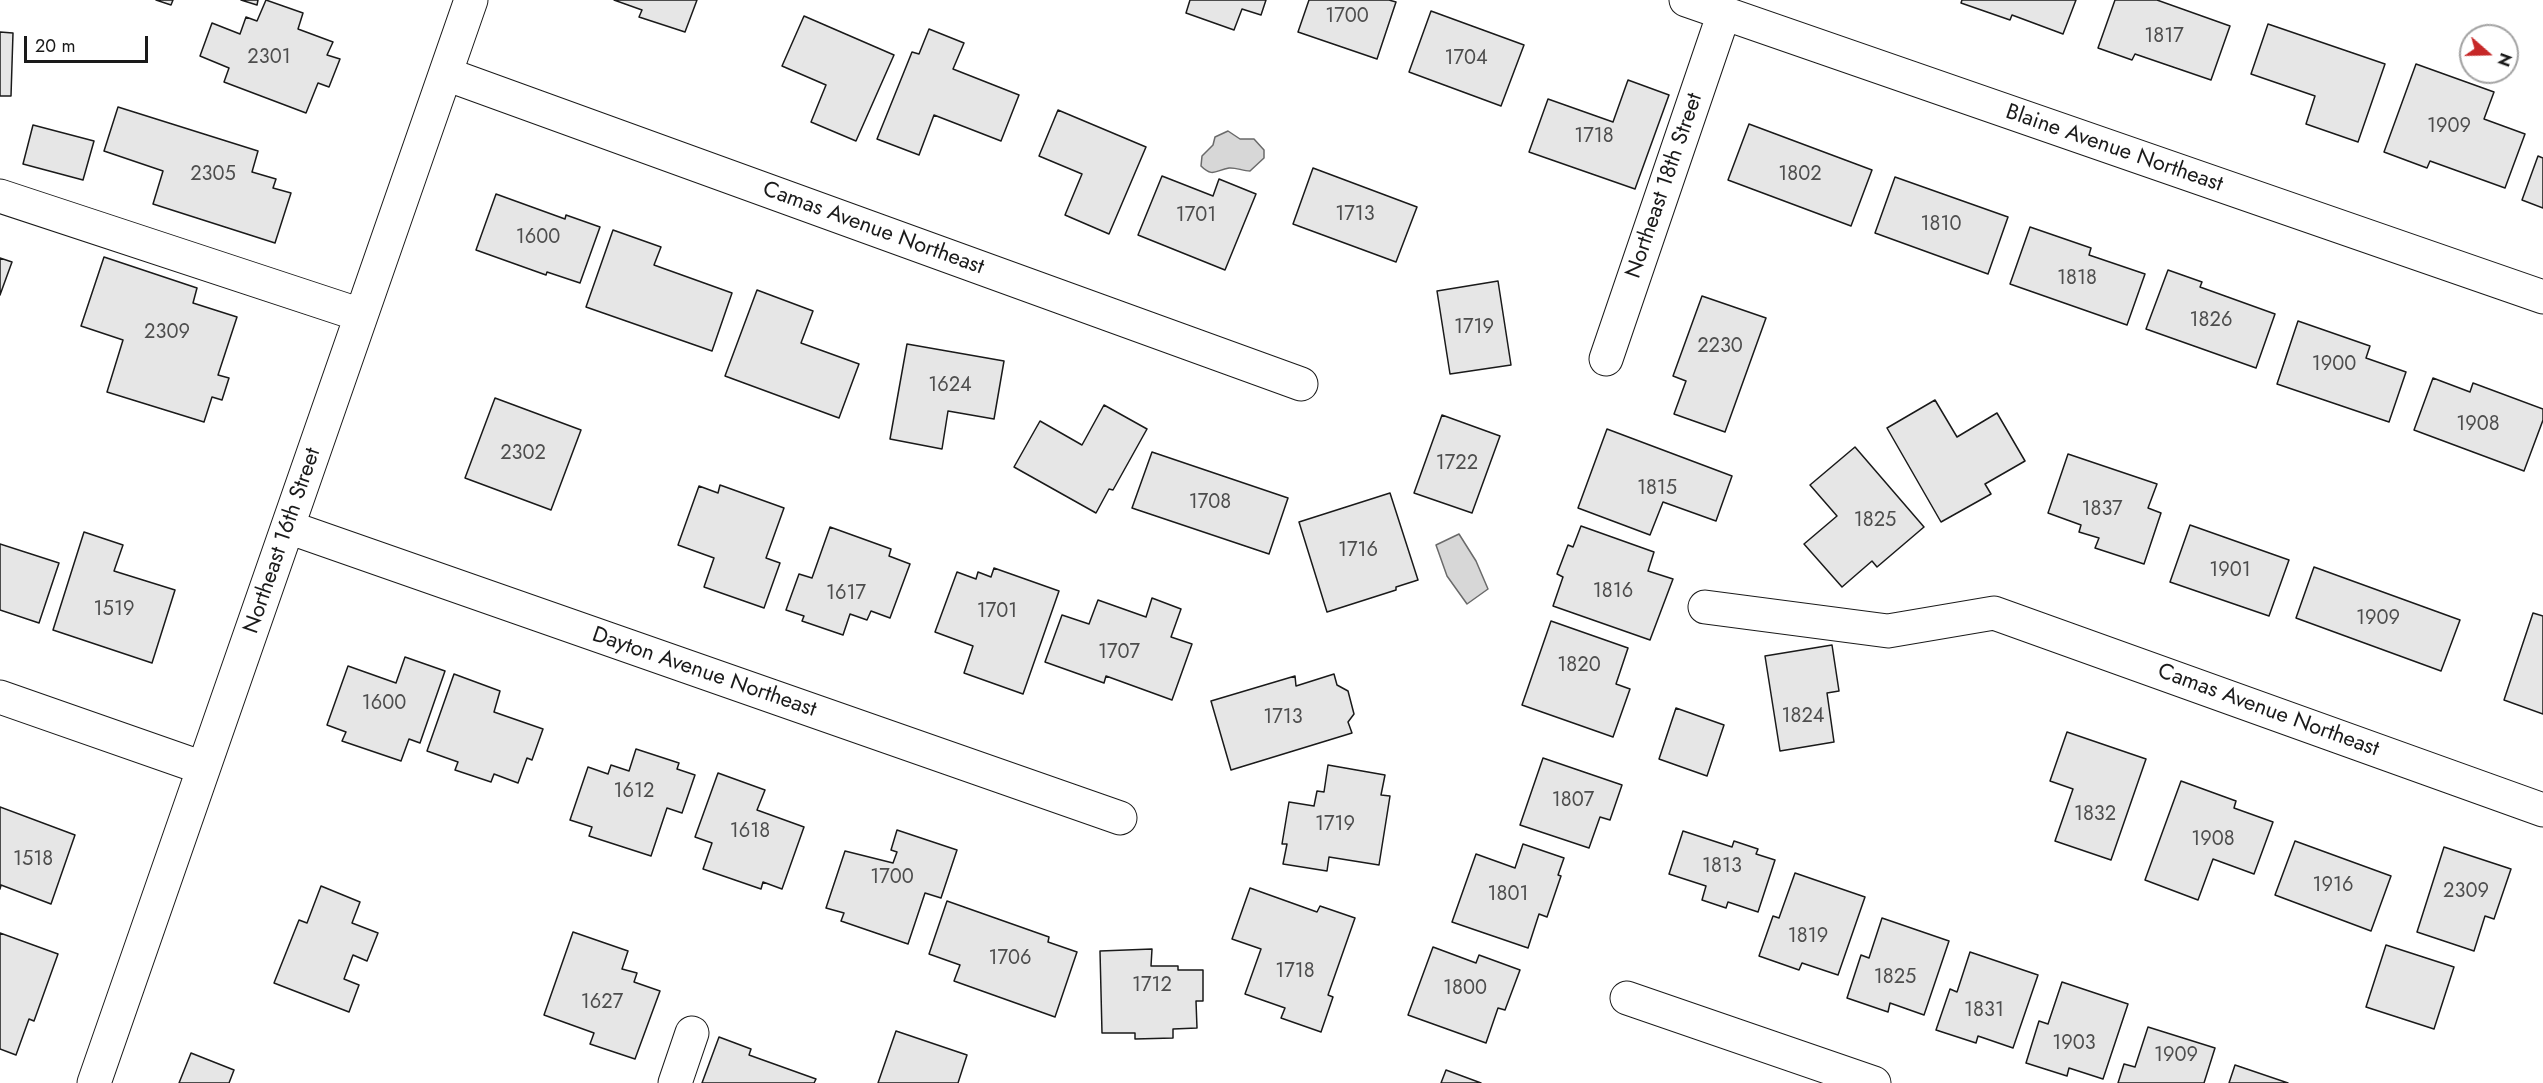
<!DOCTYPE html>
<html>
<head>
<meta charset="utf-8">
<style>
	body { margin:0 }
	#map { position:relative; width:2543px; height:1083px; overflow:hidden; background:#fff; font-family:Jost,sans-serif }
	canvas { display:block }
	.north { position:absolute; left:2459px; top:24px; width:60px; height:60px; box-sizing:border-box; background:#fff; border:2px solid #a3a3a3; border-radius:50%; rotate:110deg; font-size:16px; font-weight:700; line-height:24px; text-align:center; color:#1a1a1a }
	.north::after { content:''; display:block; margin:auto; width:21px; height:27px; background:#c62828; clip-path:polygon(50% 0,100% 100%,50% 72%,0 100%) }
	.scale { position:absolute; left:24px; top:36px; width:124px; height:27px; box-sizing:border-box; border:3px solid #1a1a1a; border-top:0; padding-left:8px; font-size:18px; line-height:21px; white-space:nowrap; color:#1a1a1a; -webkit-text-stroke:4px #fff; paint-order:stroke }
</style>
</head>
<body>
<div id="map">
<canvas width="2543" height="1083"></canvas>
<div class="north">N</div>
<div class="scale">20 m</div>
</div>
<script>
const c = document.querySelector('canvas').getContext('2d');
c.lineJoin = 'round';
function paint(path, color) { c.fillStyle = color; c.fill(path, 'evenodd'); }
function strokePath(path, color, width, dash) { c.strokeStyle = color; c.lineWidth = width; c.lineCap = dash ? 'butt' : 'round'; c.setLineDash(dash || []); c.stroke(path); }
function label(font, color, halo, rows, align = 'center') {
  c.font = font + ' Jost,sans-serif'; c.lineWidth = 4.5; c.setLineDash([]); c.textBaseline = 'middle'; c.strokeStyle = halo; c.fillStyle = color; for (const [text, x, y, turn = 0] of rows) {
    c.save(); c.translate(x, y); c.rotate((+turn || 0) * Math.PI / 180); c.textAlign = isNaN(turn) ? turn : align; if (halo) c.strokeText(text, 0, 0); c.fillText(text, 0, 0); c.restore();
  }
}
const water = new Path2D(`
	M 1228,131 L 1240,139 L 1254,139 L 1264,150 L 1264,158 L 1250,171 C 1243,171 1235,167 1229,168 C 1216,170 1213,178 1201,166 L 1202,156 L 1213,145 L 1215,137 Z
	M 1459,534 L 1476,561 L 1488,589 L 1467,604 L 1447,576 L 1436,545 Z`);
const building = new Path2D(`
	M 156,0 L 173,0 L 171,5 Z
	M 241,0 L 258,0 L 257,5 Z
	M 266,0 L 303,13 L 298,29 L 333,42 L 327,55 L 340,59 L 329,87 L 318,83 L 306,113 L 224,82 L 229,68 L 200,56 L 212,23 L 240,34 L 246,17 L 257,21 Z
	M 614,0 L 697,0 L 685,32 L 639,17 L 642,10 Z
	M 1190,0 L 1266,0 L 1261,15 L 1242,9 L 1234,30 L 1186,13 Z
	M 1309,0 L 1389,0 L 1396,2 L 1377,59 L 1298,32 Z
	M 1962,0 L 2076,0 L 2063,34 L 2012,15 L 2010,20 L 1961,3 Z
	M 2115,0 L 2157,0 L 2230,26 L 2211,80 L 2135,54 L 2132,60 L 2098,48 Z
	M 1431,11 L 1524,45 L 1501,106 L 1409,72 Z
	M 804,16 L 894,55 L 856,141 L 811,122 L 826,85 L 782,66 Z
	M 2268,24 L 2385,64 L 2358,142 L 2306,124 L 2315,96 L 2251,74 Z
	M 929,29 L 964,43 L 953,69 L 1019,95 L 1001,141 L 934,115 L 919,155 L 877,139 L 912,52 L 919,54 Z
	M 0,32 L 13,33 L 11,96 L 0,96 Z
	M 2416,64 L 2494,92 L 2484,119 L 2525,134 L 2505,188 L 2430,161 L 2427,168 L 2384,152 Z
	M 1628,80 L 1669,95 L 1635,189 L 1529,152 L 1548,99 L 1613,122 Z
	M 118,107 L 258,151 L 252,172 L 276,179 L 273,188 L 291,193 L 275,243 L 153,204 L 163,171 L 104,151 Z
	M 1058,110 L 1146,147 L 1109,234 L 1065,215 L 1082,174 L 1039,156 Z
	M 1749,124 L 1872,170 L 1851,226 L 1728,180 Z
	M 33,125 L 94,141 L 83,180 L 23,164 Z
	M 2538,156 L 2543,158 L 2543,208 L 2522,200 Z
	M 1313,168 L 1417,207 L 1396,262 L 1293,224 Z
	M 1162,176 L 1213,196 L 1219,179 L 1256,194 L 1225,270 L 1138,235 Z
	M 1895,177 L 2008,217 L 1988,274 L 1875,233 Z
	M 496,194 L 565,219 L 566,215 L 600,227 L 580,283 L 547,272 L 546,275 L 476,250 Z
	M 2030,227 L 2091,248 L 2089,255 L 2145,274 L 2127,325 L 2010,284 Z
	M 613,230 L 661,247 L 654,265 L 732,293 L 712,351 L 586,307 Z
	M 104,257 L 197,288 L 193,303 L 237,317 L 218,375 L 229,378 L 222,400 L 212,397 L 204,422 L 107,392 L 123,340 L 81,326 Z
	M 0,258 L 12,262 L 0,295 Z
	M 2168,270 L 2202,282 L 2200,287 L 2275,314 L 2256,368 L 2146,329 Z
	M 1498,281 L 1511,365 L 1450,374 L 1437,291 Z
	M 757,290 L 813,311 L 801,343 L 859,364 L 839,418 L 725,376 Z
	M 1702,296 L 1766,318 L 1725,432 L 1674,414 L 1686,381 L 1673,376 Z
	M 2298,321 L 2370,346 L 2366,358 L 2406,372 L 2389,422 L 2277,384 Z
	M 907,344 L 1004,361 L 994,419 L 948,411 L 942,449 L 890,439 Z
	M 2433,378 L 2470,392 L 2473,383 L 2543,409 L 2543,420 L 2524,471 L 2414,430 Z
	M 495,398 L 581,430 L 551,510 L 465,478 Z
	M 1935,400 L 1957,437 L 1997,413 L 2025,461 L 1985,484 L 1991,494 L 1941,522 L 1887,428 Z
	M 1104,405 L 1147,429 L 1113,490 L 1109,489 L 1096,513 L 1014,467 L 1040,421 L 1082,445 Z
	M 1442,415 L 1500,436 L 1472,513 L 1414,493 Z
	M 1607,429 L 1732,476 L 1716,521 L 1663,502 L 1650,535 L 1578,508 Z
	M 1855,447 L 1924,527 L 1877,567 L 1872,561 L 1842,587 L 1804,544 L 1837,516 L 1810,485 Z
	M 1152,452 L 1288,498 L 1269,554 L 1132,508 Z
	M 2068,454 L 2157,484 L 2148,508 L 2161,513 L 2144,564 L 2095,548 L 2099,538 L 2079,532 L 2081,525 L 2048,513 Z
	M 720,485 L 784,508 L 766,558 L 780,563 L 764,608 L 704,587 L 714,558 L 678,545 L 699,486 L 718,493 Z
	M 1390,493 L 1418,580 L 1396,587 L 1396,590 L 1327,612 L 1299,522 Z
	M 2190,525 L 2289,560 L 2269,616 L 2170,582 Z
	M 1581,526 L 1654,552 L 1648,571 L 1673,579 L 1650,640 L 1553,606 L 1563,577 L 1557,574 L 1568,545 L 1573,547 Z
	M 830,527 L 891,549 L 889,556 L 910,564 L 890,618 L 871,611 L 867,620 L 850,614 L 843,635 L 802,621 L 804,616 L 786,610 L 799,574 L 812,578 Z
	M 84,532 L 123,545 L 114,571 L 175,590 L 152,663 L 53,630 Z
	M 0,544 L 59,563 L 39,623 L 0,610 Z
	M 2314,567 L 2460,620 L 2441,671 L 2296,618 Z
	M 994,568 L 1059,591 L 1023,694 L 964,673 L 973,646 L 935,632 L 957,572 L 976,579 L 978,572 L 991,577 Z
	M 1152,598 L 1181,609 L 1171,637 L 1192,644 L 1172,700 L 1106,676 L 1104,683 L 1045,662 L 1062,615 L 1089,624 L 1098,600 L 1146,617 Z
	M 2533,613 L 2543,616 L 2543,714 L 2504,700 Z
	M 1551,621 L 1628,648 L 1616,684 L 1630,689 L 1613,737 L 1522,705 Z
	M 1832,645 L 1839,691 L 1827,693 L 1834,742 L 1780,751 L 1765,656 Z
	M 405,657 L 445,671 L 420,743 L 409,739 L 401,761 L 342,741 L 346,732 L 327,725 L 348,666 L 396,683 Z
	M 454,674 L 500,691 L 494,712 L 543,729 L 532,760 L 527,758 L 518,783 L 494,774 L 491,782 L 455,770 L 458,762 L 427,751 Z
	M 1334,674 L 1337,685 L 1348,691 L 1354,714 L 1348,722 L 1352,733 L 1231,770 L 1211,701 L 1295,676 L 1296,686 Z
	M 1676,708 L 1724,725 L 1707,776 L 1659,759 Z
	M 2067,732 L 2146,759 L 2111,860 L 2055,841 L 2073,789 L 2050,781 Z
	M 636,749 L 679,763 L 677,769 L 695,775 L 682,813 L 667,808 L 651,856 L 589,836 L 592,827 L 570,820 L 588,767 L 608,774 L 611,765 L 629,771 Z
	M 1543,758 L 1622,785 L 1610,820 L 1600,817 L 1589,848 L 1520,825 Z
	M 1328,765 L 1385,775 L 1381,795 L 1390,796 L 1379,865 L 1329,857 L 1327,871 L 1283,864 L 1287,844 L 1282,844 L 1289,802 L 1314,806 L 1317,791 L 1324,792 Z
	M 718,773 L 765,790 L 757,810 L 804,827 L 782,889 L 763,882 L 761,889 L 703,869 L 712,843 L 695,837 Z
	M 2181,781 L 2236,801 L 2234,808 L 2273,822 L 2254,874 L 2213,859 L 2198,900 L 2145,880 Z
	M 0,807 L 75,835 L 51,904 L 1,885 L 0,889 Z
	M 897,830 L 957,850 L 941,898 L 925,893 L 908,944 L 841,921 L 844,913 L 826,908 L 845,851 L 893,863 L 897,852 L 891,850 Z
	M 1683,831 L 1732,847 L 1734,841 L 1758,849 L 1756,854 L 1775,860 L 1758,912 L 1728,902 L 1726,908 L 1702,900 L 1706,886 L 1669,874 Z
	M 2295,841 L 2391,876 L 2371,931 L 2275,895 Z
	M 1523,844 L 1564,858 L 1558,875 L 1561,876 L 1547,917 L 1539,914 L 1528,948 L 1452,922 L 1476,854 L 1515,868 Z
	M 2444,847 L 2511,869 L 2494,919 L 2485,916 L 2474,951 L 2417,932 Z
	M 1795,873 L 1865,897 L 1838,975 L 1802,963 L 1799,970 L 1759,956 L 1773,916 L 1779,918 Z
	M 321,886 L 360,902 L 352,923 L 378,933 L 367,961 L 353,955 L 344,979 L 359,985 L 349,1012 L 274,983 L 299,920 L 307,923 Z
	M 1250,888 L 1317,912 L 1320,906 L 1355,918 L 1328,995 L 1333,997 L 1321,1032 L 1281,1018 L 1285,1008 L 1245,994 L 1261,949 L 1232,939 Z
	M 947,901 L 1049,937 L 1048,942 L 1077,952 L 1055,1017 L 954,981 L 960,965 L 929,954 Z
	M 1882,918 L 1949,941 L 1924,1015 L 1890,1003 L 1888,1012 L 1847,998 L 1861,955 L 1869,958 Z
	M 573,932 L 628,951 L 622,969 L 637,973 L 634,982 L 660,991 L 635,1059 L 590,1044 L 594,1033 L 544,1015 Z
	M 0,933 L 58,954 L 34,1021 L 29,1019 L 16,1055 L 0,1049 Z
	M 2386,945 L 2454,967 L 2434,1029 L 2366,1007 Z
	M 1433,947 L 1476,963 L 1479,955 L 1520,970 L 1505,1010 L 1498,1008 L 1486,1043 L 1408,1015 Z
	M 1152,949 L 1151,966 L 1178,966 L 1178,970 L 1203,970 L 1203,1001 L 1196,1001 L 1197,1028 L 1173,1029 L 1173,1038 L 1135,1039 L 1135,1033 L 1102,1033 L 1100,951 Z
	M 1970,952 L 2038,975 L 2013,1048 L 1978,1036 L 1976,1043 L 1936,1030 L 1950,989 L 1957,992 Z
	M 2062,982 L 2128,1004 L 2103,1079 L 2069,1068 L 2067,1076 L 2026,1063 L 2039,1021 L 2048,1024 Z
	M 2148,1027 L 2215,1048 L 2204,1083 L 2118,1083 L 2124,1064 L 2135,1067 Z
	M 896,1031 L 967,1055 L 958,1083 L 878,1083 Z
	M 719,1037 L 751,1049 L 749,1055 L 816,1079 L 814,1083 L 702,1083 Z
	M 191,1053 L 234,1070 L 229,1083 L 179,1083 Z
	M 2235,1065 L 2288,1083 L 2229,1083 Z
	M 1446,1070 L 1481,1083 L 1441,1083 Z`);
const minor = new Path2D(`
	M 1686,0 L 2543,297
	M 446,74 L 1301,384
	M 0,196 L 361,315
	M 1606,359 L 1724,13
	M 288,527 L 1120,818
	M 1705,607 L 1888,631 L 1994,613 L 2543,810
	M 0,697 L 203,768
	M 1627,998 L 1874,1083
	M 94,1083 L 471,0
	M 675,1083 L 692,1033`);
const numberNames = [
	["1700",1347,17],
	["1817",2164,37],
	["2301",269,58],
	["1704",1466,59],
	["1909",2449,127],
	["1718",1594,137],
	["2305",213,175],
	["1802",1800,175],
	["1713",1355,215],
	["1701",1196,216],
	["1810",1941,225],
	["1600",538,238],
	["1818",2077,279],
	["1826",2211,321],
	["1719",1474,328],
	["2309",167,333],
	["2230",1720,347],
	["1900",2334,365],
	["1624",950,386],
	["1908",2478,425],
	["2302",523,454],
	["1722",1457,464],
	["1815",1657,489],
	["1708",1210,503],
	["1837",2102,510],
	["1825",1875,521],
	["1716",1358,551],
	["1901",2230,571],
	["1816",1613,592],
	["1617",846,594],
	["1519",114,610],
	["1701",997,612],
	["1909",2378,619],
	["1707",1119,653],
	["1820",1579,666],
	["1600",384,704],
	["1824",1803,717],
	["1713",1283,718],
	["1612",634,792],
	["1807",1573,801],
	["1832",2095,815],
	["1719",1335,825],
	["1618",750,832],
	["1908",2213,840],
	["1518",33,860],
	["1813",1722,867],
	["1700",892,878],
	["1916",2333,886],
	["2309",2466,892],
	["1801",1508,895],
	["1819",1808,937],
	["1706",1010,959],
	["1718",1295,972],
	["1825",1895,978],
	["1712",1152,986],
	["1800",1465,989],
	["1627",602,1003],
	["1831",1984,1011],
	["1903",2074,1044],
	["1909",2176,1056]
];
const streetNames = [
	["Blaine Avenue Northeast",2114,149,19],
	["Northeast 18th Street",1665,186,-71],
	["Camas Avenue Northeast",873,229,20],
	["Northeast 16th Street",283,541,-71],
	["Dayton Avenue Northeast",704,673,19],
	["Camas Avenue Northeast",2268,711,20]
];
paint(water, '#d7d7d7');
strokePath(water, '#6a6a6a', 1.5);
paint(building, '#e6e6e6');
strokePath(building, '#1a1a1a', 1.5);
strokePath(minor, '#1a1a1a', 35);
strokePath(minor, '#fff', 33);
label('20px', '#4d4d4d', null, numberNames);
label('22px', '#1a1a1a', '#fff', streetNames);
</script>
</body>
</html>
